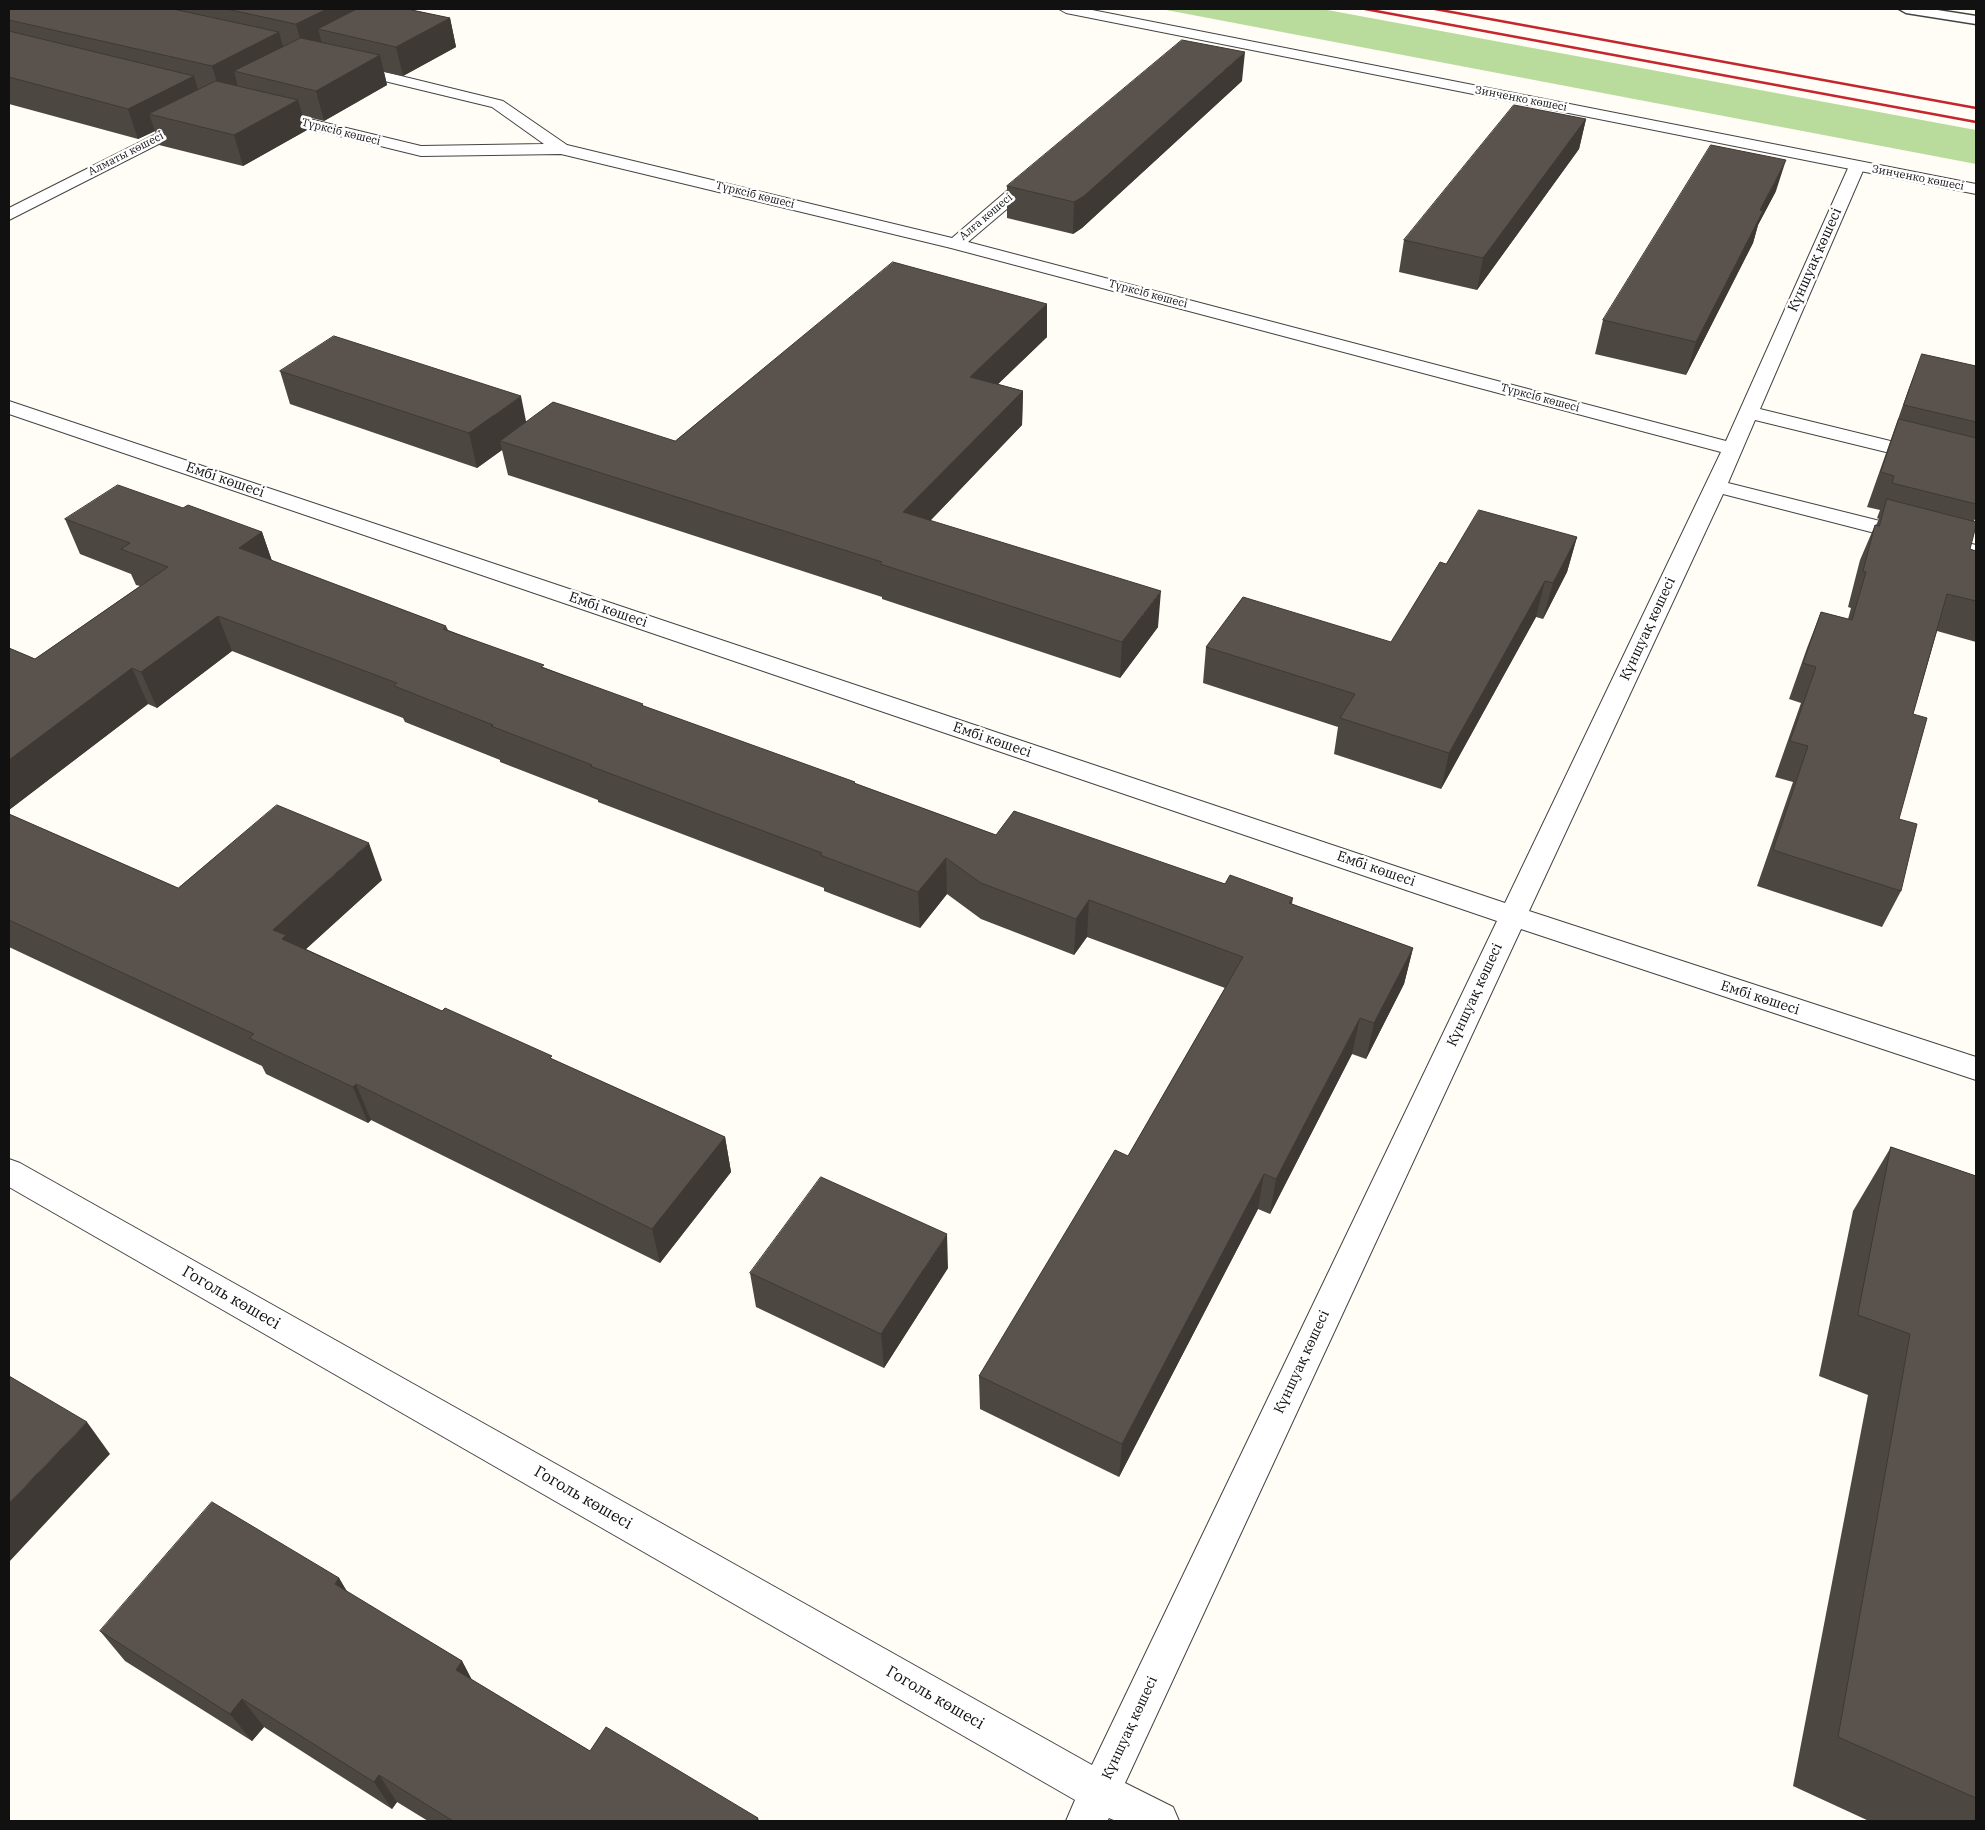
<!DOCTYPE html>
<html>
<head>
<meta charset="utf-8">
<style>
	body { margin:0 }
	#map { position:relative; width:1985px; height:1830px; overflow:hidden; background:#fffdf5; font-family:"IBM Plex Serif",serif }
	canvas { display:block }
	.frame { position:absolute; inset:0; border:10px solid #111; pointer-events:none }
</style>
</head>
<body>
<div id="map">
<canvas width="1985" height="1830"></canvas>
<div class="frame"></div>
</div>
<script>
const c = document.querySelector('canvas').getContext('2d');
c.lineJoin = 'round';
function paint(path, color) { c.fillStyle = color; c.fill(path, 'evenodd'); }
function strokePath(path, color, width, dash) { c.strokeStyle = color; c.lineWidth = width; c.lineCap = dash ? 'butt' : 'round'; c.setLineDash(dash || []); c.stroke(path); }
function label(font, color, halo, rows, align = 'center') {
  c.font = font + ' "IBM Plex Serif",serif'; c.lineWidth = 5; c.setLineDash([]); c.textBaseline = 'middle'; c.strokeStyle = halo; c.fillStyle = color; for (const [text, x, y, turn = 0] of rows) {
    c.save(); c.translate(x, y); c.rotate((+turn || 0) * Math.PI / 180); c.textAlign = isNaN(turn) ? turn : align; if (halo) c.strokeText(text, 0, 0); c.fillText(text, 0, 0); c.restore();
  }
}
const forest = new Path2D(`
	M 1161,9 L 1322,9 L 1976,130 L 1976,164 Z`);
const service = new Path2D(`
	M 1899,9 L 1931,9 L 1976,16 L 1976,24 L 1906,13 Z`);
const minor = new Path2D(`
	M 348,63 L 503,101 L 567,145 L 952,238 L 1029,172 L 1041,172 L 1043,176 L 1041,180 L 968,242 L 1726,441 L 1849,166 L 1851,162 L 1863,162 L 1865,166 L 1760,409 L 1976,462 L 1976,474 L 1755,420 L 1728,483 L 1976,545 L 1976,559 L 1723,494 L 1529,911 L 1976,1057 L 1976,1080 L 1521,929 L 1125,1783 L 1173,1807 L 1179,1821 L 1116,1821 L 1109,1818 L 1107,1821 L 1066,1821 L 1075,1800 L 9,1187 L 9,1159 L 20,1163 L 1092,1765 L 1497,921 L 9,414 L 9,401 L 1505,903 L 1721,452 L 951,248 L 561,154 L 421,156 L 262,117 L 260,114 L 268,109 L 421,146 L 544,144 L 492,107 L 343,71 L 340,68 Z
	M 190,117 L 198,122 L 196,125 L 9,220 L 9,208 Z`);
const tertiary = new Path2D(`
	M 1059,9 L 1087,9 L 1976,184 L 1976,194 L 1066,13 Z`);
const rail = new Path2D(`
	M 1365,9 L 1976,122
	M 1435,9 L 1976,108`);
const wall = new Path2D(`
	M 9,9 L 407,9 L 450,18 L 456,47 L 403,76 L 384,72 L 387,85 L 324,121 L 303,116 L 307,130 L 243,166 L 159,145 L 155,131 L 138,139 L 9,104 Z
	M 1242,81 L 1082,228 L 1073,234 L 1007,218 L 1007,186 Z
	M 1586,119 L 1579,149 L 1477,290 L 1399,272 L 1404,240 Z
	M 1776,191 L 1758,225 L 1753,243 L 1686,375 L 1595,354 L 1603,320 Z
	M 1047,304 L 1047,337 L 998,384 L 1023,391 L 1022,425 L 930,521 L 1158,627 L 1120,678 L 882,599 L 882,597 L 508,475 L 502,450 L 477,468 L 290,404 L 280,371 L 526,422 L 675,441 Z
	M 1922,354 L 1976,366 L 1976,517 L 1974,521 L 1970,549 L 1976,551 L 1976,642 L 1937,631 L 1913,714 L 1899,819 L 1901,891 L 1882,927 L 1757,886 L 1793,782 L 1775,777 L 1801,703 L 1789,699 L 1807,648 L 1821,612 L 1848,619 L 1851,608 L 1848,607 L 1860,560 L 1875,525 L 1876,525 L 1879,519 L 1877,518 L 1880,510 L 1867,507 L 1909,388 Z
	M 183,508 L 262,532 L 272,561 L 446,626 L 448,630 L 643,706 L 996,835 L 1293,898 L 1292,904 L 1413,948 L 1404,984 L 1366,1059 L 1352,1054 L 1270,1214 L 1258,1209 L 1119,1477 L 980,1409 L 979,1376 L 1128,1156 L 1225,988 L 1087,937 L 1074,955 L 981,919 L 947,894 L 920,928 L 824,891 L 824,888 L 598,802 L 598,800 L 500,762 L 500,760 L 405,722 L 403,718 L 232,651 L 157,708 L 148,704 L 9,810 L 9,648 L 35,659 L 140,586 L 136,585 L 131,574 L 80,554 L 65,519 Z
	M 1577,537 L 1567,572 L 1543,619 L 1536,617 L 1441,789 L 1334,754 L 1338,727 L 1203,683 L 1206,647 L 1391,642 L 1446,564 Z
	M 9,814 L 178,888 L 382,880 L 306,949 L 442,1011 L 552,1059 L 725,1137 L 731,1172 L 660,1263 L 371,1120 L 368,1123 L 266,1074 L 262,1066 L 9,947 Z
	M 1891,1147 L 1976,1176 L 1976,1821 L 1869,1821 L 1793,1786 L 1868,1395 L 1819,1376 L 1853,1211 Z
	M 948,1268 L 884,1368 L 756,1307 L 750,1273 Z
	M 339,1578 L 347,1592 L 462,1661 L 472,1680 L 590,1751 L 758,1818 L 759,1821 L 428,1821 L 397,1802 L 392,1809 L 264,1727 L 252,1741 L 125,1661 L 100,1631 Z`);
const shadedWall = new Path2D(`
	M 327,9 L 384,9 L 318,29 L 322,44 L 304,53 L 296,24 Z
	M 450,18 L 456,47 L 403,76 L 396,47 Z
	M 279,32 L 287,62 L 234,71 L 238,87 L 221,96 L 212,66 Z
	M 1245,52 L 1242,81 L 1082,228 L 1073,234 L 1074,202 Z
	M 380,55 L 387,85 L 324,121 L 316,91 Z
	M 194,76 L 203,106 L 149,114 L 155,131 L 138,139 L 128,109 Z
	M 298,100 L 307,130 L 243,166 L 234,135 Z
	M 1586,119 L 1579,149 L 1477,290 L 1483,258 Z
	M 1786,160 L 1776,191 L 1758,225 L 1753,243 L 1686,375 L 1696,342 L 1760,210 Z
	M 1047,304 L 1047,337 L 970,411 L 970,377 Z
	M 1023,391 L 1022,425 L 905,547 L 903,512 Z
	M 521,396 L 528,431 L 500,441 L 502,450 L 477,468 L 469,433 Z
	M 262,532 L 274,567 L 239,548 Z
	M 1577,537 L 1567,572 L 1543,619 L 1553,583 Z
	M 1545,581 L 1536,617 L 1441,789 L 1449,753 Z
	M 1161,591 L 1158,627 L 1120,678 L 1122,642 Z
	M 218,616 L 232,651 L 157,708 L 141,672 Z
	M 132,668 L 148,704 L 9,810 L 9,760 Z
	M 369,843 L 382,880 L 295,959 L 273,930 Z
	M 946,858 L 947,894 L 920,928 L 918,892 Z
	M 1089,900 L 1087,937 L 1074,955 L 1076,919 Z
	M 1413,948 L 1404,984 L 1366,1059 L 1374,1023 Z
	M 1360,1018 L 1352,1054 L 1270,1214 L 1276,1179 Z
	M 356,1084 L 371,1120 L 368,1123 L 353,1087 Z
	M 725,1137 L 731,1172 L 660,1263 L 652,1229 Z
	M 1264,1174 L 1258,1209 L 1119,1477 L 1122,1444 Z
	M 947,1234 L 948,1268 L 884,1368 L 881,1334 Z
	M 87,1422 L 110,1454 L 9,1562 L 9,1503 Z
	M 339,1578 L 357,1608 L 335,1584 Z
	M 462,1661 L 477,1690 L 456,1670 Z
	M 242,1699 L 264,1727 L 252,1741 L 230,1714 Z
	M 379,1775 L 397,1802 L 392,1809 L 374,1782 Z`);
const building = new Path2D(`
	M 9,9 L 173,9 L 279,32 L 212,66 L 9,20 Z
	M 227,9 L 327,9 L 296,24 Z
	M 357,9 L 407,9 L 450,18 L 396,47 L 318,29 Z
	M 9,31 L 194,76 L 128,109 L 9,77 Z
	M 301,38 L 380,55 L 316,91 L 234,71 Z
	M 1182,40 L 1245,52 L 1084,196 L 1074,202 L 1007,186 Z
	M 216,81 L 298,100 L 234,135 L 149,114 Z
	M 1514,105 L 1586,119 L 1483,258 L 1404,240 Z
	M 1711,145 L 1786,160 L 1760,210 L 1763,211 L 1696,342 L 1603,320 Z
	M 893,262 L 1047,304 L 970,377 L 1023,391 L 903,512 L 1161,591 L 1122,642 L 880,564 L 882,562 L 500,441 L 553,402 L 675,441 Z
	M 334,336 L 521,396 L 469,433 L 280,371 Z
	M 1922,354 L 1976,366 L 1976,422 L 1904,405 Z
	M 1899,419 L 1976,438 L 1976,504 L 1892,483 L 1894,476 L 1881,472 Z
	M 118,485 L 183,508 L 188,505 L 262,532 L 239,548 L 446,626 L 443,629 L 544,665 L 541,667 L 643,704 L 641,705 L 855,782 L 854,783 L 996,835 L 1014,811 L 1225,884 L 1230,875 L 1293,898 L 1289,903 L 1413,948 L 1374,1023 L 1360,1018 L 1276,1179 L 1264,1174 L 1122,1444 L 979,1376 L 1115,1150 L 1128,1156 L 1243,957 L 1089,900 L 1076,919 L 981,883 L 946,858 L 918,892 L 820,855 L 822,853 L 590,766 L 592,765 L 491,726 L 493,725 L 394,686 L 397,683 L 218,616 L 141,672 L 132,668 L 9,760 L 9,648 L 35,659 L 168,567 L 121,549 L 130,543 L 65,519 Z
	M 1887,499 L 1976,522 L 1976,526 L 1970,549 L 1976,551 L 1976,601 L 1947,594 L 1913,714 L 1927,718 L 1899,819 L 1917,824 L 1901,891 L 1773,850 L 1808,746 L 1790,741 L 1816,667 L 1803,663 L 1821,612 L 1852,620 L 1866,572 L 1863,571 L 1875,525 L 1879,526 Z
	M 1479,510 L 1577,537 L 1553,583 L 1545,581 L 1449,753 L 1340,718 L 1355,694 L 1206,647 L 1243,597 L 1391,642 L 1440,562 L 1446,564 Z
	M 277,805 L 369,843 L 273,930 L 286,935 L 282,939 L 442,1011 L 445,1008 L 552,1056 L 550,1058 L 725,1137 L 652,1229 L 356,1084 L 353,1087 L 249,1038 L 254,1034 L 9,920 L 9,814 L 178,888 Z
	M 1891,1147 L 1976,1176 L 1976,1798 L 1838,1737 L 1910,1334 L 1858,1315 Z
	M 821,1177 L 947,1234 L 881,1334 L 750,1273 Z
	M 9,1376 L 87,1422 L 9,1503 Z
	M 212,1502 L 339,1578 L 335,1584 L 462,1661 L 456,1670 L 590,1751 L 606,1727 L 758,1818 L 756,1821 L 453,1821 L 379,1775 L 374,1782 L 242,1699 L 230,1714 L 100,1631 Z`);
const farStreetnames = [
	["Зинченко көшесі",1521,99,11],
	["Түрксіб көшесі",341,132,14],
	["Алматы көшесі",126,154,-27],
	["Зинченко көшесі",1918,178,11],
	["Түрксіб көшесі",755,195,14],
	["Алға көшесі",986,217,-40],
	["Түрксіб көшесі",1148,294,15],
	["Түрксіб көшесі",1540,398,15]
];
const streetNames = [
	["Күншуақ көшесі",1815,260,-66],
	["Ембі көшесі",225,480,19],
	["Ембі көшесі",608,610,19],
	["Күншуақ көшесі",1648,629,-65],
	["Ембі көшесі",992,740,19],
	["Ембі көшесі",1376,869,19],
	["Күншуақ көшесі",1475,995,-65],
	["Ембі көшесі",1760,998,18],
	["Күншуақ көшесі",1302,1362,-65],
	["Күншуақ көшесі",1130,1728,-65]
];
const nearStreetnames = [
	["Гоголь көшесі",231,1298,30],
	["Гоголь көшесі",583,1498,30],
	["Гоголь көшесі",935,1698,30]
];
paint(forest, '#b9dc9c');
strokePath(service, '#444', 3);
strokePath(minor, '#444', 2);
strokePath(tertiary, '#444', 2);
paint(service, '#fff');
paint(minor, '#fff');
paint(tertiary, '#fff');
strokePath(rail, '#c4262e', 2.5);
paint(wall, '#4d4742');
paint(shadedWall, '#3f3936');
paint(building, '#5a524d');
strokePath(building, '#3f3936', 1);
label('11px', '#111', '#fff', farStreetnames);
label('14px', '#111', '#fff', streetNames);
label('16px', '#111', '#fff', nearStreetnames);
</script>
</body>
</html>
